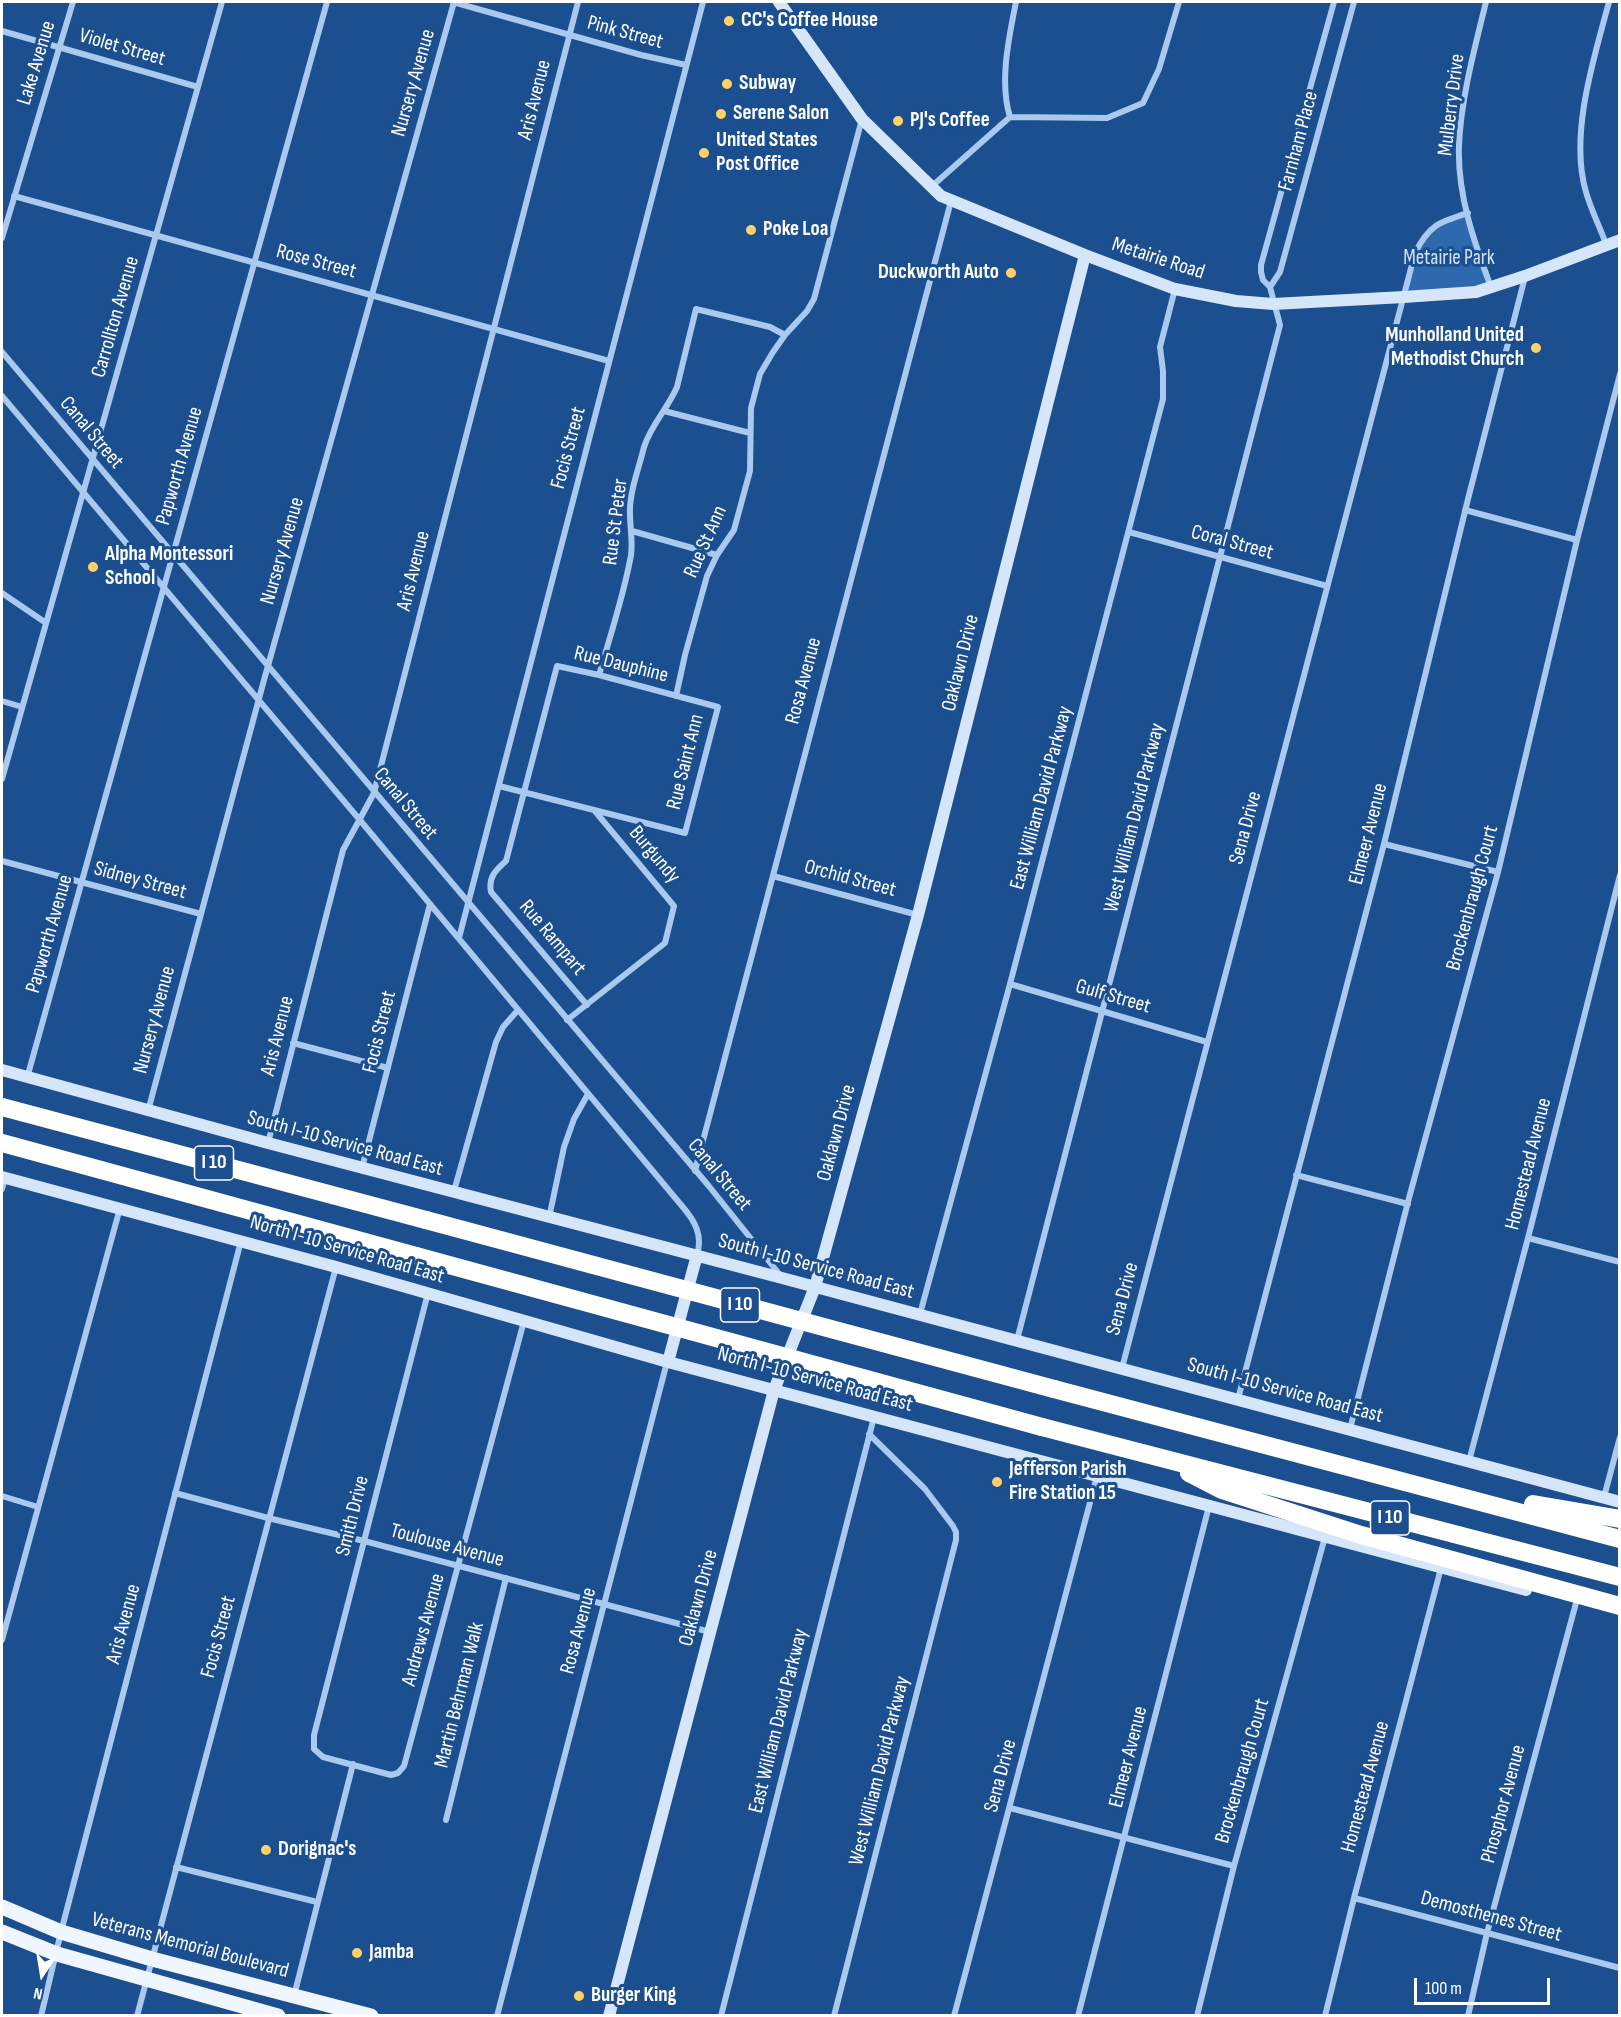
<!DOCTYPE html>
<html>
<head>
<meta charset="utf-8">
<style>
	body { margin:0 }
	#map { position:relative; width:1621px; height:2017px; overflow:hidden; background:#1b4f8f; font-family:"Sofia Sans Condensed",sans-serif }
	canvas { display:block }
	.frame { position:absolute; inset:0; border:3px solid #fff; pointer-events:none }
	.north { position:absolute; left:12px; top:1945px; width:60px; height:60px; -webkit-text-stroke:4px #1b4f8f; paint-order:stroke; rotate:192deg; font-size:16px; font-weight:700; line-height:24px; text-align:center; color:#fff }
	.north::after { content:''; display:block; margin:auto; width:21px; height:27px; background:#fff; clip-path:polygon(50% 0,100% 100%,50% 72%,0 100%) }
	.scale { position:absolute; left:1414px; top:1978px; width:136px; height:27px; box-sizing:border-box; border:3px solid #fff; border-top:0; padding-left:8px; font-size:18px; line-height:21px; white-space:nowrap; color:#fff; -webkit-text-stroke:4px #1b4f8f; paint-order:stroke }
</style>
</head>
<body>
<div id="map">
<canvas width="1621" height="2017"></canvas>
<div class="frame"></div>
<div class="north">N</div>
<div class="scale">100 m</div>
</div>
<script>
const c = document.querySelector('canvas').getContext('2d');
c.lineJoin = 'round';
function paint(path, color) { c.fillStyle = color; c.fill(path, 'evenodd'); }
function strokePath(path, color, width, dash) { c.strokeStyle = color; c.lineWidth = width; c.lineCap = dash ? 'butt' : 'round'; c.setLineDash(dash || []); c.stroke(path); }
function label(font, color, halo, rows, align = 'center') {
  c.font = font + ' "Sofia Sans Condensed",sans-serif'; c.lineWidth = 6; c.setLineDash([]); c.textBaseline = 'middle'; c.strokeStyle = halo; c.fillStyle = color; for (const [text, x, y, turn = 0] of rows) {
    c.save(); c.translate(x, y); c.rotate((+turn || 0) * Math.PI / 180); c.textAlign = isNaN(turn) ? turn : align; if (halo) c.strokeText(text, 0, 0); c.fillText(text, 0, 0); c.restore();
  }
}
const green = new Path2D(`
	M 1467,213 L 1491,288 L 1404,297 L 1417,262 L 1420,244 L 1439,223 Z`);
const street = new Path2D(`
	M 453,2 L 641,55 L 686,65
	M 1486,2 C 1475,47 1461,98 1459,145 C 1457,194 1474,242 1491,287
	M 2,31 L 198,87
	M 1010,117 L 1107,118 L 1143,103 L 1159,69 L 1179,2
	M 1010,117 C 999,82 1009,37 1016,2
	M 931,187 L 1010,117
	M 14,196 L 609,361
	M 2,238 L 73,2
	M 1606,244 C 1600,227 1591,210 1586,192 C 1569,135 1594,58 1609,2
	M 1270,287 L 1280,272 L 1354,2
	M 2,352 L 708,1185 L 780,1275
	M 2,396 L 359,819 L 682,1206 C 695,1221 703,1235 697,1255
	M 664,411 L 750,433
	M 1465,510 L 1577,540
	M 632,531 L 717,555
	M 1129,532 L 1327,586
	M 2,593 L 46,623
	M 599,675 C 610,636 624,595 631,555 C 633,541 630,528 630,514 C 629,493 639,468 644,447 C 651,425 668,408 677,387 L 696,309 L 770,327 L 785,335
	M 676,696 L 685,655 L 707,576 L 717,555 L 734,530 L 750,471 L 751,408 L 760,374 L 773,352 L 785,335 L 807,311 L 814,299 L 862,119
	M 2,701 L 22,707
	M 2,779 L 222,2
	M 499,786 L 594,810 L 674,906 L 665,943 L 567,1020
	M 1384,844 L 1498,872
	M 2,861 L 201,914
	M 773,876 L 918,915
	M 459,938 L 703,2
	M 1010,984 L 1207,1042
	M 587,1005 L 491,892 C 488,877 496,870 506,861 L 557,666 L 599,675 L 718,707 L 685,833 L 594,810
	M 293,1043 L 388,1068
	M 27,1078 L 327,2
	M 148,1111 L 264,680 L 454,2
	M 268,1143 L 343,850 L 374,793 L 578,2
	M 362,1168 L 430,904
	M 695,1171 L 951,201
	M 1296,1175 L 1408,1204
	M 2,1189 L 5,1178
	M 454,1191 L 496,1042 L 503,1027 L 518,1010
	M 549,1218 L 564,1147 L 574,1119 L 588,1094
	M 1528,1238 L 1620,1262
	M 428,1293 L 314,1735 L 314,1749 L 323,1757 L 391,1775 L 398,1773 L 404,1766 L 524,1321
	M 920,1314 L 1010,984 L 1163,399 L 1163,371 L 1160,347 L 1175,289
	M 1017,1340 L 1280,325 L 1270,287 L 1263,280 L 1261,272 L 1261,265 L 1334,2
	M 1122,1368 L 1415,253 C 1429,225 1439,222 1468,213
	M 1238,1399 L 1384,844 L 1468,499 L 1525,277
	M 1350,1429 L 1409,1198 L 1498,872 L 1577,540 L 1620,374
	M 1469,1461 L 1528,1238 L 1620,875
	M 175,1493 L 268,1518 L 364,1541 L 710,1632
	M 2,1496 L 38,1507
	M 1604,1497 L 1620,1437
	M 2,1640 L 120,1208
	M 1010,1808 L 1234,1866
	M 446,1820 L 506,1578
	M 176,1867 L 317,1902
	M 1354,1898 L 1620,1968
	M 294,1996 L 353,1764
	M 41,2016 L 61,1932 L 241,1241
	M 137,2016 L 336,1267
	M 497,2016 L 667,1362
	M 721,2016 L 874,1417
	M 834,2016 L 956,1540 L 956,1532 L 953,1526 L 925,1489 L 869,1434
	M 954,2016 L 1097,1476
	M 1078,2016 L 1209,1506
	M 1197,2016 L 1234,1866 L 1325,1537
	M 1325,2016 L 1354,1898 L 1441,1568
	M 1468,2016 L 1487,1933 L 1576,1603`);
const secondary = new Path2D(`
	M 779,2 L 862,119 L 941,196 L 1085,255 L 1175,289 L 1236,301 L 1273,304 L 1404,297 L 1476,292 L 1525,276 L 1620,240
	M 2,1070 L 268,1143 L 782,1278 L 1620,1502
	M 2,1177 L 336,1267 L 668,1362 L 1526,1590
	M 668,1362 L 697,1255
	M 609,2016 L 774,1390 L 815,1287 L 918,915 L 1085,255`);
const primary = new Path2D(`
	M 2,1907 L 61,1932 L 152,1959 L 371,2016
	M 2,1932 L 57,1954 L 278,2016`);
const highway = new Path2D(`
	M 2,1107 L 426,1220
	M 2,1143 L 416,1256
	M 1054,1389 L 1620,1539
	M 1042,1427 L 1620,1577
	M 1189,1473 L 1222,1490 L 1361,1535 L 1620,1606
	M 1533,1504 L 1620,1519`);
const highwayBridge = new Path2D(`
	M 426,1220 L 1054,1389
	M 416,1256 L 1042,1427`);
const markers = [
	[729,21,6,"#ffd166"],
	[727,84,6,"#ffd166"],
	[721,114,6,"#ffd166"],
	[898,121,6,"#ffd166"],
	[704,153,6,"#ffd166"],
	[751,230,6,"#ffd166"],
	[1011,273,6,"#ffd166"],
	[1536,348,6,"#ffd166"],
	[93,567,6,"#ffd166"],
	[997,1482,6,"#ffd166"],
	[266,1850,6,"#ffd166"],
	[357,1953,6,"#ffd166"],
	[579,1996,6,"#ffd166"]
];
const shields = [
	[214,1163,39],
	[740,1305,39],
	[1390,1518,39]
];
const shieldNames = [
	["I 10",214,1163],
	["I 10",740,1305],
	["I 10",1390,1518]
];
const poiNames = [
	["CC's Coffee House",741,21],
	["Subway",739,84],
	["Serene Salon",733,114],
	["PJ's Coffee",910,121],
	["United States",716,141],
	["Post Office",716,165],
	["Poke Loa",763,230],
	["Duckworth Auto",999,273,"right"],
	["Munholland United",1524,336,"right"],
	["Methodist Church",1524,360,"right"],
	["Alpha Montessori",105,555],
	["School",105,579],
	["Jefferson Parish",1009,1470],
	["Fire Station 15",1009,1494],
	["Dorignac's",278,1850],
	["Jamba",369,1953],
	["Burger King",591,1996]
];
const streetNames = [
	["Pink Street",625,33,15],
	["Violet Street",122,48,16],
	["Lake Avenue",37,63,-73],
	["Nursery Avenue",414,83,-74],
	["Aris Avenue",535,100,-76],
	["Mulberry Drive",1452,105,-83],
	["Farnham Place",1299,141,-75],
	["Metairie Road",1158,259,18],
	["Rose Street",316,262,15],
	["Carrollton Avenue",116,317,-74],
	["Canal Street",91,433,50],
	["Focis Street",569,448,-75],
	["Papworth Avenue",180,466,-74],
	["Rue St Peter",616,522,-83],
	["Rue St Ann",706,542,-66],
	["Coral Street",1232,543,15],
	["Nursery Avenue",283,551,-74],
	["Aris Avenue",414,571,-76],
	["Oaklawn Drive",961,663,-76],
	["Rue Dauphine",621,665,14],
	["Rosa Avenue",804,681,-75],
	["Rue Saint Ann",686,762,-76],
	["East William David Parkway",1042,798,-75],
	["Canal Street",405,804,50],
	["West William David Parkway",1135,818,-76],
	["Sena Drive",1246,828,-75],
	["Elmeer Avenue",1369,834,-76],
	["Burgundy",654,855,50],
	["Orchid Street",850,879,15],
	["Sidney Street",140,881,15],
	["Brockenbraugh Court",1473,898,-75],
	["Papworth Avenue",50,934,-74],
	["Rue Rampart",552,938,50],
	["Gulf Street",1113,997,16],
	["Nursery Avenue",155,1020,-75],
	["Focis Street",380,1032,-76],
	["Aris Avenue",278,1036,-76],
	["Oaklawn Drive",837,1133,-75],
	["South I-10 Service Road East",345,1144,15],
	["Homestead Avenue",1529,1164,-76],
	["Canal Street",719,1175,50],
	["North I-10 Service Road East",347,1250,16],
	["South I-10 Service Road East",816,1267,15],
	["Sena Drive",1123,1299,-75],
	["North I-10 Service Road East",815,1380,15],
	["South I-10 Service Road East",1285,1391,15],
	["Smith Drive",353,1516,-76],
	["Toulouse Avenue",447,1546,15],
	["Oaklawn Drive",699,1598,-75],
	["Aris Avenue",124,1624,-75],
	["Andrews Avenue",424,1630,-75],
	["Rosa Avenue",579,1631,-75],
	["Focis Street",219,1637,-75],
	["Martin Behrman Walk",460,1695,-76],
	["East William David Parkway",779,1721,-76],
	["Elmeer Avenue",1129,1757,-76],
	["West William David Parkway",880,1771,-76],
	["Brockenbraugh Court",1243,1771,-74],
	["Sena Drive",1001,1776,-75],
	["Homestead Avenue",1366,1787,-75],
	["Phosphor Avenue",1504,1804,-75],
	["Demosthenes Street",1491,1917,15],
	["Veterans Memorial Boulevard",190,1946,15]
];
const parkNames = [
	["Metairie Park",1449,259]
];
paint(green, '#2e69ad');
strokePath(street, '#a9c9ee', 6);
strokePath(secondary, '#d6e6fa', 12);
strokePath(primary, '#f0f6ff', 15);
strokePath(highway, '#fff', 18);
strokePath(highwayBridge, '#fff', 18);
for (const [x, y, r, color] of markers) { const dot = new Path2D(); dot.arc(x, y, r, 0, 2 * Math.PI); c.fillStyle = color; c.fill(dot); strokePath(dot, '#1b4f8f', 2); }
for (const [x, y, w] of shields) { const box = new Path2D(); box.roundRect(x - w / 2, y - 17, w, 34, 4.5); c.fillStyle = '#1b4f8f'; c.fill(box); strokePath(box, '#fff', 1.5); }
label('bold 20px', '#fff', null, shieldNames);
label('bold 21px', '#fff', '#1b4f8f', poiNames, 'left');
label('21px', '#fff', '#1b4f8f', streetNames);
label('21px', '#cfe3fa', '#1b4f8f', parkNames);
</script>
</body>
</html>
